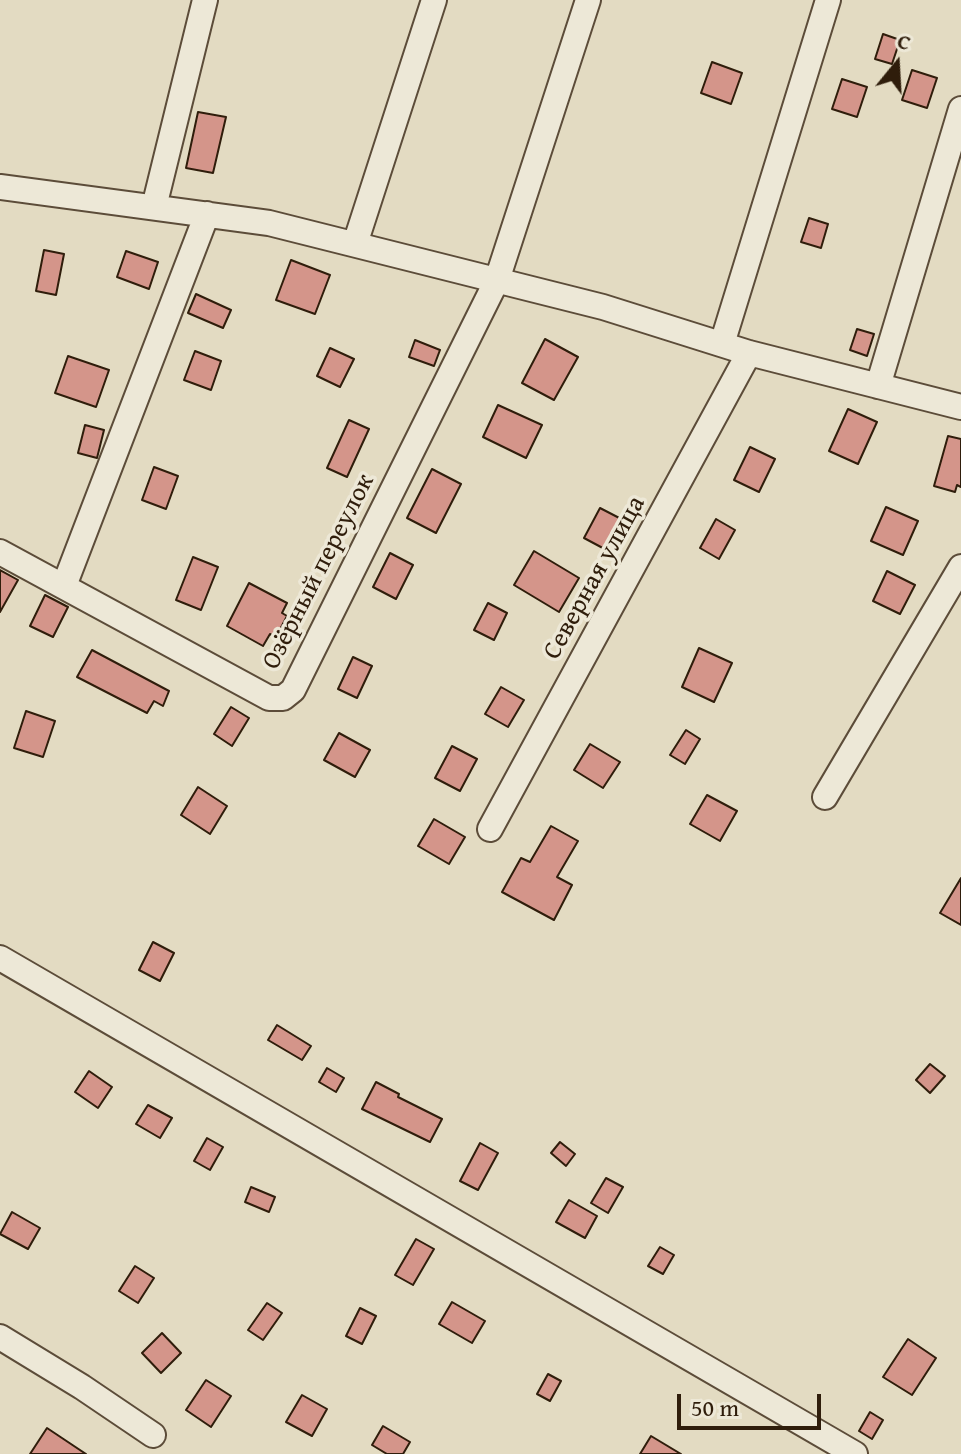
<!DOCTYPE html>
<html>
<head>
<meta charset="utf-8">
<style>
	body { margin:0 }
	#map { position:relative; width:961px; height:1454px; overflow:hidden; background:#e3dbc2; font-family:"Gentium Book Plus",serif }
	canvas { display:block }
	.north { position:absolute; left:857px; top:24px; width:80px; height:80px; -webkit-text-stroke:6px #ede8d7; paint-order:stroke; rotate:18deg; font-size:22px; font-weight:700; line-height:32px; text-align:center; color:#2f1d0b }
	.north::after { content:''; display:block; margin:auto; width:28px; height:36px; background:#2f1d0b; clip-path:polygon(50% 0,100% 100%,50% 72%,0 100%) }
	.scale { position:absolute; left:677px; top:1394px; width:144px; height:36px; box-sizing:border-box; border:4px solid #2f1d0b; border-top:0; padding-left:10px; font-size:24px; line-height:28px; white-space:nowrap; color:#2f1d0b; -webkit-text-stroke:6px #ede8d7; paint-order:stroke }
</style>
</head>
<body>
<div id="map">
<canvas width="961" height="1454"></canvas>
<div class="north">С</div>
<div class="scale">50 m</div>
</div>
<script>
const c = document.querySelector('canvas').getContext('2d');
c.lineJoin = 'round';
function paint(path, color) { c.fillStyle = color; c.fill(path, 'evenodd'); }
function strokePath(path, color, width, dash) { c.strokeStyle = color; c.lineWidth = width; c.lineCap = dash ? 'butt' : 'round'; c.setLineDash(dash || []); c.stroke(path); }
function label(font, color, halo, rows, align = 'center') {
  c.font = font + ' "Gentium Book Plus",serif'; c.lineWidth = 7; c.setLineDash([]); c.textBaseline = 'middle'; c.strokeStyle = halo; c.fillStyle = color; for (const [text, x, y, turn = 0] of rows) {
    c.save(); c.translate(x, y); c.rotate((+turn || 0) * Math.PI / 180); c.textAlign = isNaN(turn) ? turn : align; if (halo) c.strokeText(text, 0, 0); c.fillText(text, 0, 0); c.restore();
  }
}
const building = new Path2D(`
	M 883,34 L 900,40 L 892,64 L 875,59 Z
	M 712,62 L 742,73 L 731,104 L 701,93 Z
	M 912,70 L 937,78 L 927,108 L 902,100 Z
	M 842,79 L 867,87 L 857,117 L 832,109 Z
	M 198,112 L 226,117 L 213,173 L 186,168 Z
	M 809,218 L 828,224 L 821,248 L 801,242 Z
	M 44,250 L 64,254 L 56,295 L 36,291 Z
	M 126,251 L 158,262 L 149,289 L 117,277 Z
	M 291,260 L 330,275 L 315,314 L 276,300 Z
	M 196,294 L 231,310 L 223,328 L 188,313 Z
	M 857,329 L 874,334 L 867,356 L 850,350 Z
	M 545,339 L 578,357 L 554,400 L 522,383 Z
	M 415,340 L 440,350 L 434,366 L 409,357 Z
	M 330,348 L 354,359 L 340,387 L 317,376 Z
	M 195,351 L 221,361 L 211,390 L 184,380 Z
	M 68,356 L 109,370 L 96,407 L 55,393 Z
	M 498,405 L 542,425 L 526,458 L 483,437 Z
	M 848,409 L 877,422 L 858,464 L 829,451 Z
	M 349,420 L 369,429 L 347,477 L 327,468 Z
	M 85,425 L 104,430 L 97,458 L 78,453 Z
	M 948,436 L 961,439 L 961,487 L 957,485 L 955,492 L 934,486 Z
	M 750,447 L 775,459 L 759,492 L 734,480 Z
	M 154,467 L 178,476 L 166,509 L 142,500 Z
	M 432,469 L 461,484 L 436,533 L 407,518 Z
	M 886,507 L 918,521 L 903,555 L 871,541 Z
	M 600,508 L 629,523 L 614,554 L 584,538 Z
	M 716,519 L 735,530 L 719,559 L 700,548 Z
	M 534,551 L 579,578 L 559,612 L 514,585 Z
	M 390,553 L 413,565 L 396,599 L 373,587 Z
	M 193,557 L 218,567 L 201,610 L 176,600 Z
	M 0,570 L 18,580 L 0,612 Z
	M 887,571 L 915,585 L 900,614 L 873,601 Z
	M 249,583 L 287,603 L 282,613 L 287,616 L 276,637 L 270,634 L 263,646 L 227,626 Z
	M 45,595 L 68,607 L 53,637 L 30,626 Z
	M 488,603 L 507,613 L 494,640 L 474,630 Z
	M 699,648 L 732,663 L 714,702 L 682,687 Z
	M 92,650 L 169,691 L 163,706 L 154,701 L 147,713 L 77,677 Z
	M 353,657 L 372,666 L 357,698 L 338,689 Z
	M 501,687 L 524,700 L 508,727 L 485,714 Z
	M 231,707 L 249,718 L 232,746 L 214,734 Z
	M 26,711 L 55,721 L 43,757 L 14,748 Z
	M 686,730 L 700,739 L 685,764 L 670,755 Z
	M 339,733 L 370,750 L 355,777 L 324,760 Z
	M 590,744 L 620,762 L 603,788 L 574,770 Z
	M 452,746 L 477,759 L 460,791 L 435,778 Z
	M 198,787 L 227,806 L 210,834 L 181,815 Z
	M 707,795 L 737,811 L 720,841 L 690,824 Z
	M 434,819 L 465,837 L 449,864 L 418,846 Z
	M 551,826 L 578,841 L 557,877 L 572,885 L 554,920 L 502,892 L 521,858 L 530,862 Z
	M 961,878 L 961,925 L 940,913 Z
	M 153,942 L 174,953 L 160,981 L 139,970 Z
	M 277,1025 L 311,1046 L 302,1060 L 268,1040 Z
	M 930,1064 L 945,1076 L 930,1093 L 916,1080 Z
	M 327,1068 L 344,1078 L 336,1092 L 319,1082 Z
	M 89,1071 L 112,1087 L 98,1108 L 75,1092 Z
	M 376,1082 L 399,1094 L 398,1097 L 442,1119 L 430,1142 L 362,1109 Z
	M 148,1105 L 172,1118 L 160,1138 L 136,1124 Z
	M 207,1138 L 223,1147 L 210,1170 L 194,1161 Z
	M 560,1142 L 575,1154 L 566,1166 L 551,1153 Z
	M 480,1143 L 498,1153 L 478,1190 L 460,1181 Z
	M 606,1178 L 623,1187 L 608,1213 L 591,1203 Z
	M 251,1187 L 275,1197 L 269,1212 L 245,1202 Z
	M 569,1200 L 597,1216 L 585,1238 L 556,1222 Z
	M 12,1212 L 40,1228 L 28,1249 L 0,1234 Z
	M 416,1239 L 434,1249 L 413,1285 L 395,1275 Z
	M 660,1247 L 674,1255 L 663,1274 L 648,1266 Z
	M 135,1266 L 154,1278 L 138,1303 L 119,1291 Z
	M 452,1302 L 485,1321 L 472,1343 L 439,1324 Z
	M 267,1303 L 282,1313 L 263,1340 L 248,1330 Z
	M 360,1308 L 376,1316 L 362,1344 L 346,1336 Z
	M 162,1333 L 181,1353 L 161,1373 L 142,1353 Z
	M 908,1339 L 936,1358 L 912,1395 L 883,1377 Z
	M 548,1374 L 561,1381 L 550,1401 L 537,1394 Z
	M 206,1380 L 231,1396 L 211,1427 L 186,1410 Z
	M 302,1395 L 327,1409 L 312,1436 L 286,1422 Z
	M 870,1412 L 883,1420 L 872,1439 L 859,1431 Z
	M 383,1426 L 410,1442 L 403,1454 L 387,1454 L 372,1445 Z
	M 47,1428 L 86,1454 L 30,1454 Z
	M 651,1436 L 681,1454 L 640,1454 Z`);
const minor = new Path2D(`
	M 0,187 L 269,223 L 603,307 L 749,353 L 961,407
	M 154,207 L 205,0
	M 355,244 L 434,0
	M 722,344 L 828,0
	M 878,386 L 961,109
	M 0,552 L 269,698 L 283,698 L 293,690 L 497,280 L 588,0
	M 64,586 L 207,214
	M 825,797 L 961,567
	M 490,829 L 749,353
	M 0,958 L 855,1454
	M 0,1337 L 82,1387 L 153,1435`);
const streetNames = [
	["Озёрный переулок",319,572,-63],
	["Северная улица",595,578,-61]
];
paint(building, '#d4958a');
strokePath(building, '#2f1d0b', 2);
strokePath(minor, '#5c4c39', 28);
strokePath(minor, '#ede8d7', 24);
label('26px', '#2f1d0b', '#ede8d7', streetNames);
</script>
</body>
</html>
